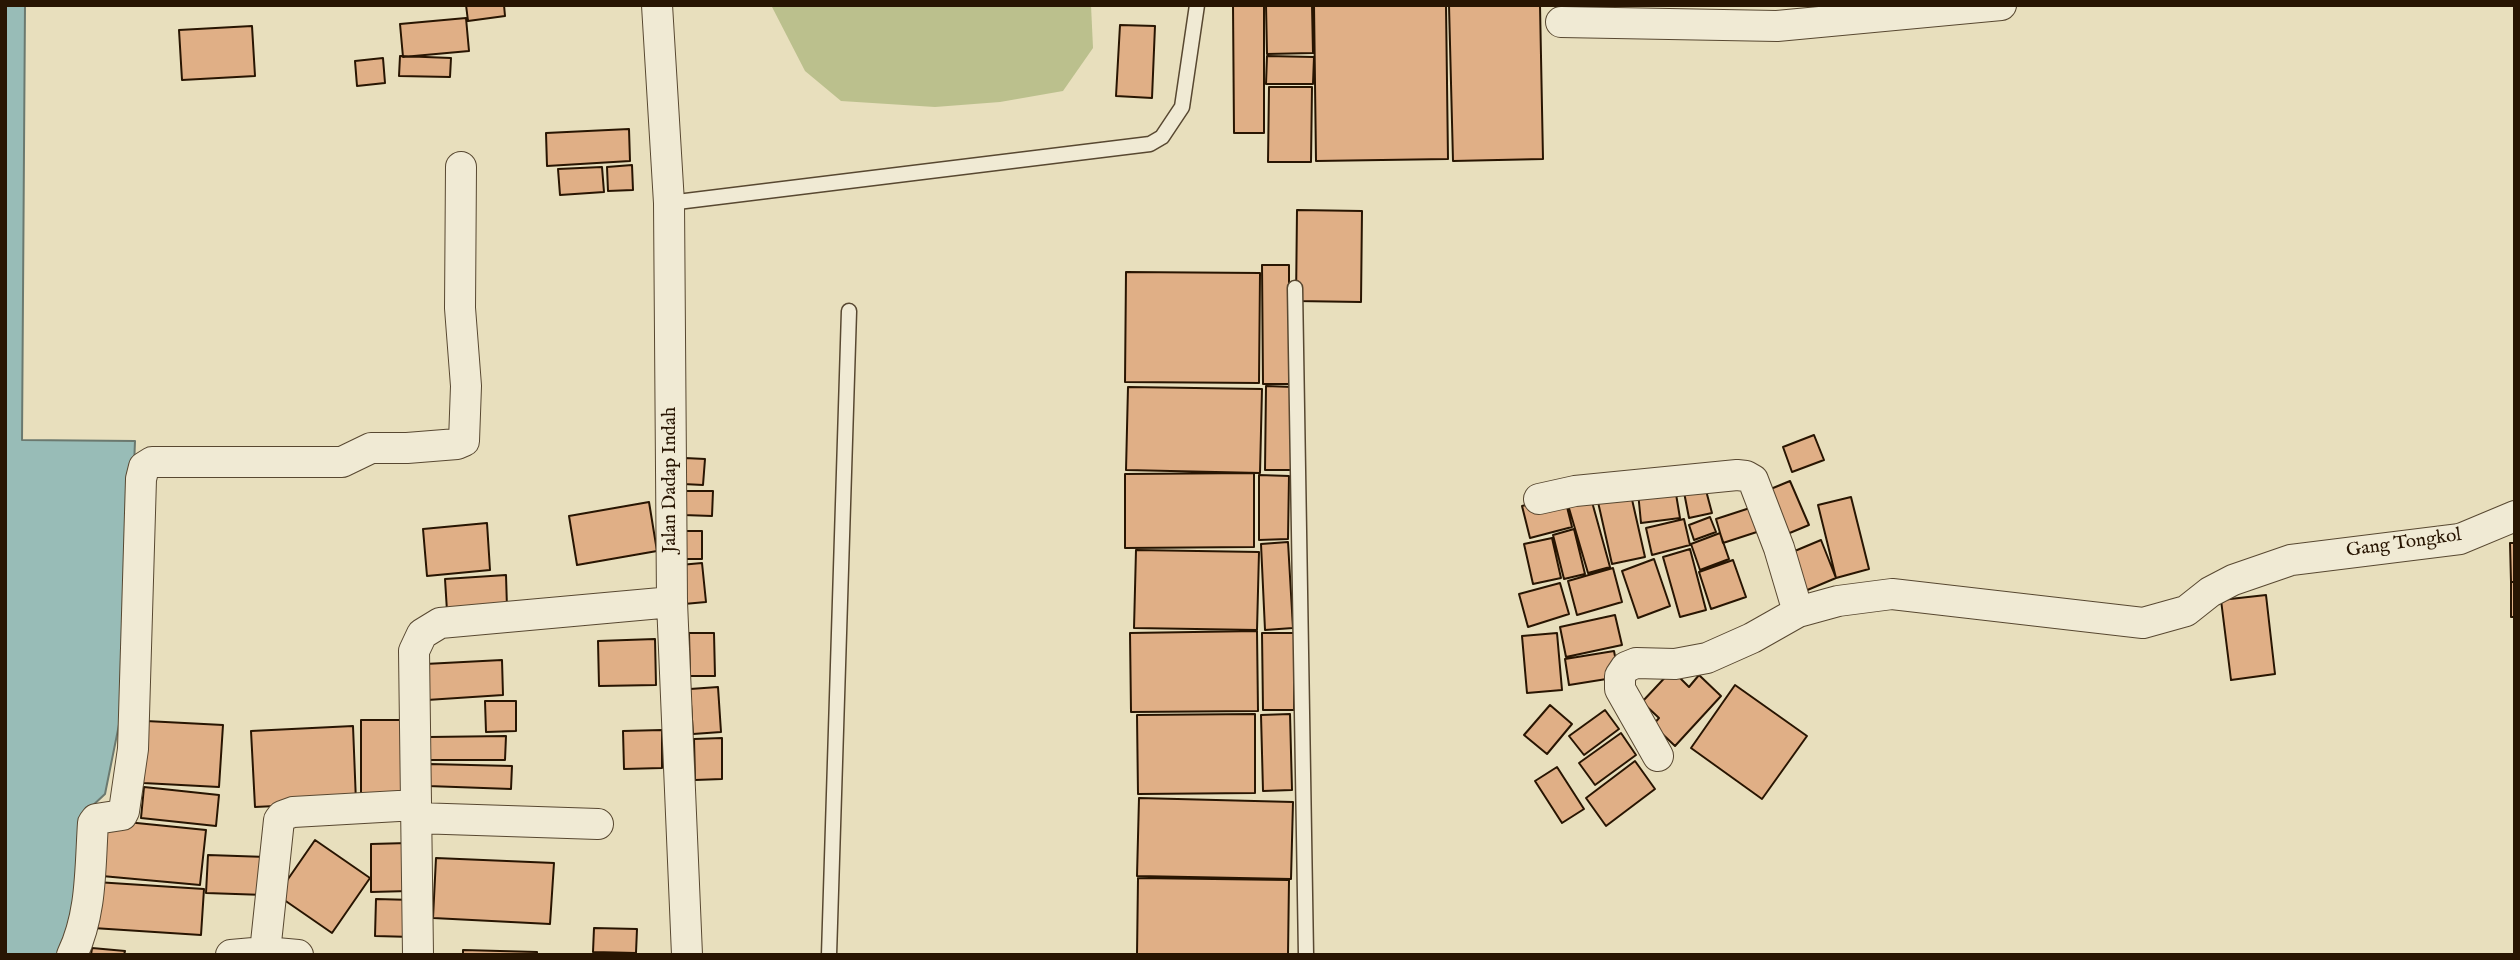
<!DOCTYPE html>
<html>
<head>
<meta charset="utf-8">
<style>
	body { margin:0 }
	#map { position:relative; width:2520px; height:960px; overflow:hidden; background:#e8dfbd; font-family:"IM FELL English",serif }
	canvas { display:block }
	.frame { position:absolute; inset:0; border:7px solid #281502; pointer-events:none }
</style>
</head>
<body>
<div id="map">
<canvas width="2520" height="960"></canvas>
<div class="frame"></div>
</div>
<script>
const c = document.querySelector('canvas').getContext('2d');
c.lineJoin = 'round';
function paint(path, color) { c.fillStyle = color; c.fill(path, 'evenodd'); }
function strokePath(path, color, width, dash) { c.strokeStyle = color; c.lineWidth = width; c.lineCap = dash ? 'butt' : 'round'; c.setLineDash(dash || []); c.stroke(path); }
function label(font, color, halo, rows, align = 'center') {
  c.font = font + ' "IM FELL English",serif'; c.lineWidth = 5; c.setLineDash([]); c.textBaseline = 'middle'; c.strokeStyle = halo; c.fillStyle = color; for (const [text, x, y, turn = 0] of rows) {
    c.save(); c.translate(x, y); c.rotate((+turn || 0) * Math.PI / 180); c.textAlign = isNaN(turn) ? turn : align; if (halo) c.strokeText(text, 0, 0); c.fillText(text, 0, 0); c.restore();
  }
}
const green = new Path2D(`
	M 771,5 L 1091,5 L 1093,48 L 1063,91 L 1000,102 L 935,107 L 841,101 L 805,71 Z`);
const water = new Path2D(`
	M 5,5 L 25,5 L 22,440 L 135,441 L 125,695 L 105,794 L 90,808 L 79,910 L 60,955 L 5,955 Z`);
const building = new Path2D(`
	M 466,5 L 504,5 L 505,16 L 468,21 Z
	M 1233,5 L 1264,5 L 1264,133 L 1234,133 Z
	M 1266,5 L 1312,5 L 1313,53 L 1267,54 Z
	M 1314,5 L 1446,5 L 1448,159 L 1316,161 Z
	M 1449,5 L 1540,5 L 1543,159 L 1453,161 Z
	M 466,18 L 469,51 L 403,57 L 400,24 Z
	M 1120,25 L 1155,26 L 1152,98 L 1116,96 Z
	M 252,26 L 255,76 L 182,80 L 179,30 Z
	M 400,56 L 451,58 L 450,77 L 399,76 Z
	M 1267,56 L 1314,57 L 1313,84 L 1266,84 Z
	M 383,58 L 385,83 L 357,86 L 355,61 Z
	M 1269,87 L 1312,87 L 1311,162 L 1268,162 Z
	M 629,129 L 630,161 L 547,166 L 546,133 Z
	M 632,165 L 633,190 L 608,191 L 607,167 Z
	M 602,167 L 604,192 L 560,195 L 558,169 Z
	M 1297,210 L 1362,211 L 1361,302 L 1296,301 Z
	M 1262,265 L 1289,265 L 1289,384 L 1263,384 Z
	M 1126,272 L 1260,273 L 1259,383 L 1125,382 Z
	M 1266,386 L 1293,387 L 1293,470 L 1265,470 Z
	M 1128,387 L 1262,389 L 1260,473 L 1126,470 Z
	M 1814,435 L 1824,460 L 1792,472 L 1783,447 Z
	M 685,458 L 705,459 L 703,485 L 683,484 Z
	M 1254,473 L 1254,547 L 1125,548 L 1125,474 Z
	M 1259,475 L 1289,476 L 1288,539 L 1259,540 Z
	M 1790,481 L 1809,525 L 1780,537 L 1761,493 Z
	M 1704,483 L 1712,513 L 1689,518 L 1683,487 Z
	M 1675,488 L 1680,518 L 1641,523 L 1638,492 Z
	M 684,491 L 713,491 L 712,516 L 683,515 Z
	M 1589,491 L 1610,567 L 1588,573 L 1566,498 Z
	M 1564,495 L 1572,527 L 1530,538 L 1522,506 Z
	M 1631,495 L 1645,557 L 1612,564 L 1598,502 Z
	M 1851,497 L 1869,569 L 1836,578 L 1818,505 Z
	M 649,502 L 657,551 L 577,565 L 569,516 Z
	M 1756,506 L 1763,530 L 1723,543 L 1716,519 Z
	M 1710,517 L 1716,532 L 1694,540 L 1689,525 Z
	M 1684,519 L 1690,545 L 1652,555 L 1646,528 Z
	M 487,523 L 490,570 L 427,576 L 423,529 Z
	M 1574,529 L 1585,574 L 1564,579 L 1553,535 Z
	M 685,531 L 702,531 L 702,559 L 686,559 Z
	M 1720,533 L 1729,559 L 1700,570 L 1691,544 Z
	M 1552,538 L 1561,578 L 1533,584 L 1524,544 Z
	M 1821,540 L 1836,578 L 1805,591 L 1790,553 Z
	M 1288,542 L 1293,628 L 1265,630 L 1261,544 Z
	M 2510,543 L 2515,543 L 2515,582 L 2511,582 Z
	M 1690,549 L 1706,610 L 1680,617 L 1663,557 Z
	M 1136,550 L 1259,552 L 1257,630 L 1134,628 Z
	M 1654,559 L 1670,606 L 1638,618 L 1622,571 Z
	M 1733,560 L 1746,597 L 1711,609 L 1699,572 Z
	M 702,563 L 706,602 L 684,604 L 680,565 Z
	M 1613,568 L 1622,602 L 1577,615 L 1568,581 Z
	M 506,575 L 507,608 L 447,611 L 445,579 Z
	M 2511,582 L 2515,582 L 2515,617 L 2511,617 Z
	M 1560,583 L 1569,614 L 1528,627 L 1519,594 Z
	M 2266,595 L 2275,674 L 2231,680 L 2221,600 Z
	M 1615,615 L 1622,645 L 1566,657 L 1560,627 Z
	M 1257,631 L 1258,711 L 1131,712 L 1130,633 Z
	M 689,633 L 714,633 L 715,676 L 690,676 Z
	M 1262,633 L 1294,633 L 1294,710 L 1263,710 Z
	M 1557,633 L 1562,690 L 1527,693 L 1522,636 Z
	M 655,639 L 656,685 L 599,686 L 598,641 Z
	M 1614,651 L 1619,677 L 1569,685 L 1565,659 Z
	M 502,660 L 503,695 L 427,700 L 425,664 Z
	M 1672,670 L 1689,687 L 1699,675 L 1721,696 L 1675,746 L 1653,725 L 1659,718 L 1642,702 Z
	M 1735,685 L 1807,736 L 1762,799 L 1691,748 Z
	M 718,687 L 721,732 L 693,734 L 690,689 Z
	M 485,701 L 516,701 L 516,731 L 486,732 Z
	M 1550,705 L 1572,724 L 1547,754 L 1524,735 Z
	M 1605,710 L 1619,729 L 1584,755 L 1569,736 Z
	M 1255,714 L 1255,793 L 1138,794 L 1137,715 Z
	M 1290,714 L 1292,790 L 1263,791 L 1261,715 Z
	M 361,720 L 410,720 L 409,794 L 361,794 Z
	M 146,721 L 223,725 L 219,787 L 143,783 Z
	M 353,726 L 356,802 L 255,807 L 251,731 Z
	M 662,730 L 662,768 L 624,769 L 623,731 Z
	M 1621,733 L 1636,755 L 1595,785 L 1579,763 Z
	M 506,736 L 505,760 L 429,760 L 429,737 Z
	M 722,738 L 722,779 L 695,780 L 694,739 Z
	M 1635,761 L 1655,789 L 1606,826 L 1586,798 Z
	M 429,764 L 512,766 L 511,789 L 428,786 Z
	M 1557,767 L 1584,809 L 1562,823 L 1535,781 Z
	M 144,787 L 219,795 L 216,826 L 141,818 Z
	M 1139,798 L 1293,802 L 1291,879 L 1137,876 Z
	M 107,820 L 206,830 L 200,885 L 102,876 Z
	M 315,840 L 370,878 L 332,933 L 277,895 Z
	M 408,843 L 409,891 L 371,892 L 371,844 Z
	M 208,855 L 267,857 L 265,895 L 206,893 Z
	M 436,858 L 554,863 L 550,924 L 433,918 Z
	M 1138,878 L 1289,880 L 1288,955 L 1137,955 Z
	M 96,882 L 204,889 L 201,935 L 93,928 Z
	M 376,899 L 413,900 L 413,937 L 375,936 Z
	M 594,928 L 637,929 L 636,953 L 593,952 Z
	M 92,948 L 125,951 L 124,955 L 91,955 Z
	M 463,950 L 537,952 L 537,955 L 463,955 Z`);
const service = new Path2D(`
	M 669,203 L 1150,144 L 1162,137 L 1182,107 L 1197,5
	M 1295,288 L 1306,955
	M 829,955 L 849,311`);
const minor = new Path2D(`
	M 657,5 L 669,203 L 672,602 L 687,955
	M 1561,22 L 1777,26 L 2001,5
	M 1539,499 L 1575,491 L 1737,475 L 1746,476 L 1753,480 L 1779,548 L 1798,612
	M 1658,756 L 1620,689 L 1620,676 L 1626,667 L 1636,663 L 1675,664 L 1707,658 L 1752,638 L 1798,612 L 1838,601 L 1892,594 L 2143,623 L 2186,611 L 2210,592 L 2233,580 L 2291,560 L 2460,539 L 2515,516
	M 416,818 L 598,824
	M 72,955 C 92,914 90,867 93,823 L 96,819 L 122,815 L 124,811 L 133,749 L 141,479 L 144,467 L 152,462 L 342,462 L 371,448 L 407,448 L 457,444 L 464,441 L 466,386 L 460,308 L 461,167
	M 231,955 L 265,952
	M 298,955 L 265,952 L 279,820 L 282,816 L 293,812 L 416,805
	M 418,955 L 414,651 L 422,634 L 440,623 L 672,602`);
const streetNames = [
	["Jalan Dadap Indah",671,480,-90],
	["Gang Tongkol",2404,544,-8]
];
paint(green, '#bbc08d');
paint(water, '#98bcb7');
strokePath(water, '#6b796f', 2);
paint(building, '#e0af86');
strokePath(building, '#281502', 2);
strokePath(service, '#584831', 17);
strokePath(minor, '#584831', 32);
strokePath(service, '#f0ead4', 14);
strokePath(minor, '#f0ead4', 30);
label('19px', '#281502', '#f0ead4', streetNames);
</script>
</body>
</html>
